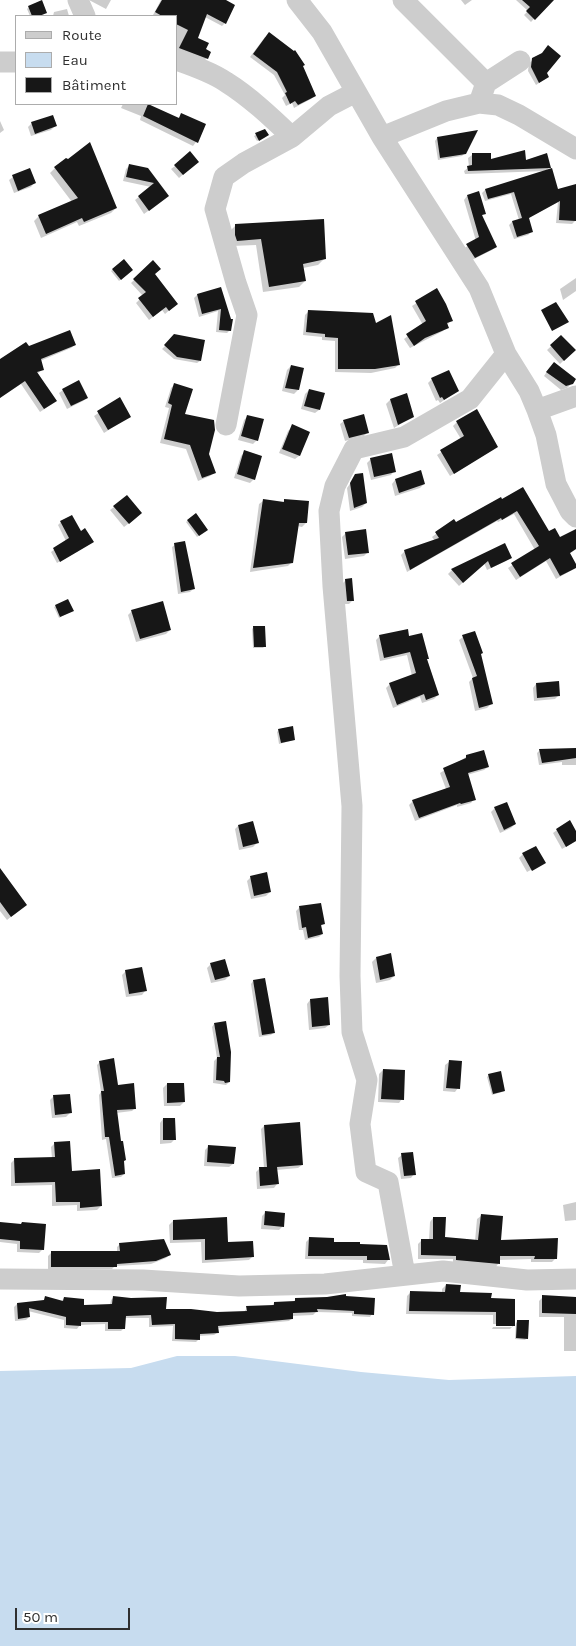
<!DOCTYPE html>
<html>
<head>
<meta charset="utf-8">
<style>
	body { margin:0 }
	#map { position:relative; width:576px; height:1646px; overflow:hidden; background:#fff; font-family:Karla,sans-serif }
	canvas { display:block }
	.legend { position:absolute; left:15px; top:15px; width:162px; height:90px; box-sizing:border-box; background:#fff; border:1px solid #acacac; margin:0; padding:6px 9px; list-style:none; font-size:15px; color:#303030 }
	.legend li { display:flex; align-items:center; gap:10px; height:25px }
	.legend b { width:25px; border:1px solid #acacac }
	.scale { position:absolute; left:15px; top:1608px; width:115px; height:22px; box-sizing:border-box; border:2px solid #303030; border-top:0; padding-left:6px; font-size:15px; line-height:18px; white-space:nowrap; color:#303030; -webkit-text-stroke:4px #fff; paint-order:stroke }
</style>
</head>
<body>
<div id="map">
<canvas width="576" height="1646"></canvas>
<ul class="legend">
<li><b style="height:6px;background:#cdcdcd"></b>Route</li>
<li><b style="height:14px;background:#c7dcef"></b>Eau</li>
<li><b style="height:14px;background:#171717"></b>Bâtiment</li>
</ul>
<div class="scale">50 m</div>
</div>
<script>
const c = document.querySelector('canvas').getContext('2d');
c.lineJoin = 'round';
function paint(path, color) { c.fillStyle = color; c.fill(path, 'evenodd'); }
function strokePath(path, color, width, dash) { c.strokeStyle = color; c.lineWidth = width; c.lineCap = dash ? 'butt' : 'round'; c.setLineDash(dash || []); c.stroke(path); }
const water = new Path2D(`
	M 177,1356 L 235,1356 L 361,1372 L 449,1380 L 576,1376 L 576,1646 L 0,1646 L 0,1371 L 131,1368 Z`);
const shadow = new Path2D(`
	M 89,0 L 111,0 L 106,9 Z
	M 161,0 L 224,0 L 225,23 L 222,26 L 205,17 L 196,39 L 204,50 L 207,58 L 204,61 L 176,50 L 176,16 L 153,15 Z
	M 461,0 L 472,0 L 465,5 Z
	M 516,0 L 543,0 L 548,4 L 531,22 L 524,15 L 528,11 Z
	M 29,7 L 44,14 L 39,16 L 30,16 L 27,9 Z
	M 67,9 L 69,16 L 53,16 L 54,12 Z
	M 265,37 L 302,67 L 315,95 L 311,99 L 294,108 L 292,103 L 286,106 L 282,98 L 285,95 L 274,75 L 250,57 Z
	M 541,55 L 548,77 L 536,85 L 528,71 L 529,63 Z
	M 123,104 L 147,104 L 147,105 L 177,119 L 182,115 L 196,142 L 193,146 L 140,120 L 141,116 L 121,108 Z
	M 0,121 L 4,130 L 0,133 Z
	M 32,123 L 55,126 L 51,130 L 31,136 L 28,127 Z
	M 264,130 L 266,136 L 257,141 L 254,136 Z
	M 437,138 L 465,153 L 462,156 L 438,160 L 435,141 Z
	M 472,155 L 490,161 L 525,162 L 550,167 L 546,171 L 557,190 L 576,185 L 575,221 L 572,224 L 556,223 L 558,202 L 528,218 L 531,232 L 528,235 L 514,239 L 509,225 L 512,222 L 519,220 L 511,194 L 485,201 L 482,193 L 485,190 L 545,171 L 465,174 L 464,171 L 469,167 L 468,158 Z
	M 130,165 L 147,169 L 164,199 L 144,214 L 135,200 L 151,187 L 123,181 L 126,169 Z
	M 194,165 L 179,178 L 171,169 L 175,166 Z
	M 55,168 L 116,208 L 111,213 L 79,226 L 77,222 L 41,238 L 34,221 L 39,216 L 72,202 L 50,173 Z
	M 29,170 L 34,183 L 31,187 L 14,193 L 9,180 L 13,177 Z
	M 467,196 L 484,213 L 481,217 L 496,247 L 492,250 L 470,261 L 463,249 L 476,241 L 464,200 Z
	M 236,225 L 324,259 L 318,265 L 303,268 L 305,281 L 299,287 L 263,292 L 256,245 L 232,246 L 230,231 Z
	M 124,260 L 132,270 L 119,281 L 111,271 Z
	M 153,262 L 154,274 L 173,307 L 165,314 L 162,310 L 149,320 L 136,303 L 143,296 L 131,283 Z
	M 576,278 L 576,291 L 563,300 L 560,289 Z
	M 221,288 L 230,320 L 230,330 L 227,333 L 216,332 L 218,311 L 199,317 L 194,298 L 197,295 Z
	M 437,290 L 451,320 L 443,331 L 410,348 L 404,339 L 423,325 L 412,306 Z
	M 309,311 L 375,325 L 398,365 L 395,368 L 371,373 L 335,372 L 335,341 L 322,340 L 322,337 L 303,335 L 305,315 Z
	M 175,336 L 200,361 L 197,363 L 174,359 L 162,349 Z
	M 561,337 L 574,350 L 560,364 L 547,350 Z
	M 75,345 L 71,348 L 40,361 L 43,369 L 37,374 L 52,404 L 40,412 L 21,384 L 0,398 L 0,360 L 29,348 Z
	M 291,366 L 298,390 L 294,394 L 282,391 L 287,370 Z
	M 550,367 L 572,383 L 567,388 L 561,390 L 544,376 Z
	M 432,379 L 457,391 L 440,403 L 438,400 L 436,401 L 428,383 Z
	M 175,384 L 184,414 L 208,454 L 214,473 L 210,476 L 198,481 L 186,449 L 160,443 L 169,408 L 165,407 L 171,388 Z
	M 63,390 L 87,398 L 83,401 L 67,409 L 59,393 Z
	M 309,390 L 319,410 L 315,413 L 301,409 L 305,394 Z
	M 406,395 L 413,416 L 394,428 L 386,404 L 390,400 Z
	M 119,399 L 129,417 L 104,433 L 94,416 Z
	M 248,416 L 257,440 L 253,444 L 238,440 L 244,420 Z
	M 344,421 L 368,432 L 364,436 L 345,441 L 340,424 Z
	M 457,422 L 497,447 L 450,476 L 437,455 L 461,439 L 453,426 Z
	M 292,427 L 309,432 L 299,456 L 295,459 L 279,453 L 288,431 Z
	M 245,452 L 254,479 L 250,483 L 234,478 L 241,456 Z
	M 371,459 L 394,471 L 391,475 L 371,480 L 367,463 Z
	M 356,475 L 366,503 L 362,507 L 350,511 L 347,488 Z
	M 395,480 L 424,484 L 420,488 L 395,496 L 392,484 Z
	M 523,488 L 548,533 L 560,538 L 576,531 L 576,549 L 569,554 L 576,567 L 572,570 L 556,579 L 546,561 L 516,580 L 508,568 L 535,550 L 514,514 L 498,522 L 497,521 L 407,572 L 401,555 L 405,551 L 435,541 L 432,537 L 453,521 L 456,524 Z
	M 285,500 L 306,523 L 302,527 L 297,526 L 292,562 L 288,566 L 250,572 L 259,504 L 263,501 L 282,503 Z
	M 114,507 L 137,517 L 124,527 L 110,510 Z
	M 196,514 L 207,529 L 197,537 L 186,522 Z
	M 61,522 L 80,533 L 93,542 L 57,563 L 51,552 L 66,541 L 58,525 Z
	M 346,533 L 368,552 L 364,556 L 345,559 L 342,537 Z
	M 175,545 L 193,589 L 190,592 L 178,594 L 172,547 Z
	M 504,545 L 510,557 L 506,561 L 487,570 L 484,563 L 459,586 L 448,574 L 452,570 Z
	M 346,580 L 353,600 L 349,604 L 343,604 L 342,584 Z
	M 56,606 L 70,612 L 59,618 L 54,607 Z
	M 132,611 L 170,630 L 166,634 L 136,642 L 128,615 Z
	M 254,627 L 265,646 L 263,648 L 253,648 L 252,629 Z
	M 380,636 L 409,638 L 428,658 L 426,660 L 438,695 L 434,699 L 422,703 L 420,697 L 393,708 L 386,688 L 390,684 L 412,676 L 407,655 L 380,661 L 376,640 Z
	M 463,637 L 480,655 L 491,704 L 487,708 L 475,711 L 469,682 L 473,678 L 459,640 Z
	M 536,684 L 559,695 L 555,699 L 534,701 L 533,688 Z
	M 279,730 L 294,740 L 279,744 L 277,732 Z
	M 576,749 L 576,765 L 562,765 L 562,762 L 539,765 L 537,753 L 540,750 Z
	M 466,757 L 488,767 L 484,770 L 467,775 L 474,799 L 471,803 L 457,807 L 457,805 L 415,821 L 409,805 L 413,801 L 446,789 L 440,773 Z
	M 495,808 L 515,824 L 511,828 L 500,833 L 491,812 Z
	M 238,826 L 257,843 L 253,847 L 239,850 L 235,829 Z
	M 557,830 L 576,833 L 576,841 L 562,849 L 553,833 Z
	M 523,854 L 544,863 L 527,872 L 519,858 Z
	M 251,877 L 270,892 L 266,896 L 251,899 L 247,881 Z
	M 0,880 L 22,908 L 7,920 L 0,911 Z
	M 299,908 L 323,924 L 320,927 L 322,934 L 319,937 L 305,940 L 303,930 L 299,930 L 296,911 Z
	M 376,958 L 394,976 L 390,980 L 376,983 L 372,962 Z
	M 211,964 L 229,976 L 225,980 L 211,983 L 207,968 Z
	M 126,971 L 145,991 L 142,995 L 126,997 L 122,975 Z
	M 253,981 L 274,1032 L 271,1035 L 259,1037 L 251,984 Z
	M 310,1000 L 329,1025 L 325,1028 L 309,1030 L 307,1004 Z
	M 214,1024 L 229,1082 L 226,1085 L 213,1083 L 214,1061 L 217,1058 L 212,1027 Z
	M 100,1062 L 135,1108 L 132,1111 L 116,1113 L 124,1174 L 121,1177 L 112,1178 L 106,1139 L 102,1140 L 99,1095 L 101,1092 L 97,1065 Z
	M 449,1062 L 458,1088 L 455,1092 L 443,1091 L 445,1065 Z
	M 383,1070 L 402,1099 L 399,1103 L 378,1102 L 379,1074 Z
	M 489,1075 L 504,1091 L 502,1092 L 492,1095 L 487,1077 Z
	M 167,1084 L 184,1102 L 180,1106 L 164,1106 L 163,1088 Z
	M 54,1096 L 70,1113 L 66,1117 L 52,1118 L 50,1100 Z
	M 163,1119 L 174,1140 L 171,1143 L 160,1144 L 160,1123 Z
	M 264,1126 L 302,1165 L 298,1168 L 276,1170 L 277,1184 L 274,1188 L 257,1189 L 256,1172 L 259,1169 L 264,1168 L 261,1129 Z
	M 55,1143 L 71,1172 L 101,1206 L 97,1210 L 77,1211 L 77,1205 L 52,1206 L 52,1185 L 11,1186 L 11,1163 L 15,1159 L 52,1158 L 51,1147 Z
	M 209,1146 L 233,1164 L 229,1167 L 204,1166 L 205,1150 Z
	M 402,1155 L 414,1174 L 411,1178 L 401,1179 L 398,1158 Z
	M 576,1202 L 576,1220 L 565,1221 L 563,1205 Z
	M 265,1213 L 283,1226 L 279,1230 L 261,1229 L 262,1216 Z
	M 481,1216 L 500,1241 L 556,1258 L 552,1262 L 531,1262 L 531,1259 L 499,1260 L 498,1264 L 495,1268 L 453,1263 L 453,1259 L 418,1259 L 418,1244 L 422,1240 L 429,1240 L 430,1222 L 433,1218 L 444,1238 L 475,1241 L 477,1219 Z
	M 173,1221 L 227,1243 L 253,1256 L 249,1260 L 202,1263 L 201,1242 L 170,1243 L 169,1225 Z
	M 0,1223 L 44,1225 L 42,1250 L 39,1253 L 17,1252 L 17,1244 L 0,1242 Z
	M 310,1238 L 333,1244 L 388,1260 L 385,1264 L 363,1263 L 363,1260 L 305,1259 L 306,1242 Z
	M 120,1244 L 169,1255 L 166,1258 L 151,1264 L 115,1266 L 112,1269 L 48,1269 L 48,1256 L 51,1253 L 117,1252 L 117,1247 Z
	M 446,1285 L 459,1293 L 490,1300 L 514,1325 L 518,1321 L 527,1338 L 525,1340 L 515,1339 L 516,1323 L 510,1329 L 492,1329 L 493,1327 L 512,1327 L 512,1325 L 493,1324 L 493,1315 L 406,1314 L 407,1296 L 411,1292 L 442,1293 L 442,1289 Z
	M 114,1297 L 164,1310 L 217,1313 L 244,1312 L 247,1308 L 271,1307 L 274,1303 L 293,1302 L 296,1299 L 372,1314 L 370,1317 L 352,1316 L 352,1313 L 316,1312 L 313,1315 L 291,1316 L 292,1318 L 289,1321 L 217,1328 L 217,1333 L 214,1335 L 199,1336 L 199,1339 L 196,1342 L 172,1341 L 173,1326 L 149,1327 L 149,1318 L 124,1318 L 124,1328 L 121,1331 L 105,1331 L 105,1324 L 80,1325 L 77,1329 L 64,1328 L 64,1320 L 28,1311 L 29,1317 L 26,1320 L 15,1321 L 14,1307 L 17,1304 L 43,1301 L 46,1298 L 61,1302 L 64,1298 L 82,1306 L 110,1305 L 111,1300 Z
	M 543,1297 L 576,1298 L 576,1351 L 564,1351 L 564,1317 L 539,1317 L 539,1301 Z`);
const building = new Path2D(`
	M 42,0 L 47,13 L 39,16 L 32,16 L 28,6 Z
	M 162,0 L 226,0 L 235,5 L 226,24 L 207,14 L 198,38 L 209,43 L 206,49 L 211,52 L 208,59 L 179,48 L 188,30 L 176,24 L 176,16 L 162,16 L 155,12 Z
	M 522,0 L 554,0 L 535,20 L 526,11 L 530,7 Z
	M 269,32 L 294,51 L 295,50 L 305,65 L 303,66 L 316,96 L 298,105 L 295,101 L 290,104 L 285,93 L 287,92 L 277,72 L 253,54 Z
	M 548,45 L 561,56 L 547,73 L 549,77 L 539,83 L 531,67 L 532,58 L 542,53 Z
	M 148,104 L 179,118 L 181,113 L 206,124 L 198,143 L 143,116 Z
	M 53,115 L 57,126 L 35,134 L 31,122 Z
	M 265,129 L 269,135 L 259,141 L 255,133 Z
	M 478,130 L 466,154 L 440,158 L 437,137 Z
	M 90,142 L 117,208 L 84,222 L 82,218 L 46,234 L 38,215 L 78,198 L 54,167 L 66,158 L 68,159 Z
	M 525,150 L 526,160 L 547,153 L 551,168 L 468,171 L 467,166 L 472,165 L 472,153 L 491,153 L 491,159 Z
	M 190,151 L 199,162 L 183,175 L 174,165 Z
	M 129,164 L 148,168 L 169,196 L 149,211 L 138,196 L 154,183 L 126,177 Z
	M 30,168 L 36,183 L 18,191 L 12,175 Z
	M 552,168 L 558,189 L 576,184 L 576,221 L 559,220 L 560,201 L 529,218 L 533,232 L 517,237 L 512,221 L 522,218 L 514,192 L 488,199 L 485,189 Z
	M 479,191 L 486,214 L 482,215 L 497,247 L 475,258 L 466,244 L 479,237 L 467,195 Z
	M 324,219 L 326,259 L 303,264 L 306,281 L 269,287 L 261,239 L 237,241 L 235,235 L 235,224 Z
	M 124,259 L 133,270 L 121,280 L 112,269 Z
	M 153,260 L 161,269 L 155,274 L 178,304 L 169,311 L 166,307 L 153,317 L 138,298 L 146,292 L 133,279 Z
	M 221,287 L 231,319 L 233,319 L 231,331 L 219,330 L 221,309 L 202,314 L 197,294 Z
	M 437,288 L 446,304 L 453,321 L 447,323 L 449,328 L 425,338 L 414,346 L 406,334 L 426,321 L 415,301 Z
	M 556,302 L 569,322 L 552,331 L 541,310 Z
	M 308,310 L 373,313 L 376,323 L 391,315 L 400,365 L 375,369 L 338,369 L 338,338 L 325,337 L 325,334 L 306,332 Z
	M 70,330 L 76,345 L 41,359 L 44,370 L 37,372 L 57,401 L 44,409 L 25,381 L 0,398 L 0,359 L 26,342 L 29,346 Z
	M 174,334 L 205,340 L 201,361 L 177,357 L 164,345 Z
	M 561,335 L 576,350 L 564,361 L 550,345 Z
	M 554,362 L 576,379 L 573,384 L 566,386 L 546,372 Z
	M 291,365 L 304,368 L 299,390 L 285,388 Z
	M 449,370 L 459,391 L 444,400 L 442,397 L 440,398 L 431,378 Z
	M 79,380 L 88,398 L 71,406 L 62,389 Z
	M 174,383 L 193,389 L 185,414 L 214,420 L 215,430 L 209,454 L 216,473 L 202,478 L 190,445 L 164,439 L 172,405 L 168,403 Z
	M 309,389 L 325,393 L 320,410 L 304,406 Z
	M 407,393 L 414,417 L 398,425 L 390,399 Z
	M 120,397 L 131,417 L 108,430 L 97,411 Z
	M 477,409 L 498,447 L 454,474 L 440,450 L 464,436 L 456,421 Z
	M 364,414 L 369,433 L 349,438 L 343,420 Z
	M 247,415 L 264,419 L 258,441 L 241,436 Z
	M 292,424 L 310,432 L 300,456 L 282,449 Z
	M 244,450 L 262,456 L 255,480 L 237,474 Z
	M 392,453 L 396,472 L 374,477 L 370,458 Z
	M 421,470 L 425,484 L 399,493 L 395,479 Z
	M 363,473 L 367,503 L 354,508 L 350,483 L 355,474 Z
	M 523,487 L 549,531 L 555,528 L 560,537 L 576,529 L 576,549 L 570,553 L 576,564 L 576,568 L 560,576 L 550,558 L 520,577 L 511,563 L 539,546 L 517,511 L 502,520 L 501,518 L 410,570 L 404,550 L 439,538 L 435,532 L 454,519 L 456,522 L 501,497 L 502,499 Z
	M 127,495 L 142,513 L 129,524 L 113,506 Z
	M 263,499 L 284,502 L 284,499 L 309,501 L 307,523 L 299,523 L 293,563 L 253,568 Z
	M 196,513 L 208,530 L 199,536 L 187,520 Z
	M 72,515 L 81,531 L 85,528 L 94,542 L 60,562 L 53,548 L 69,538 L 60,521 Z
	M 366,529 L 369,553 L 348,555 L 345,532 Z
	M 185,541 L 195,589 L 181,592 L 174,543 Z
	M 505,543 L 512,558 L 491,568 L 488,561 L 463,583 L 451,569 Z
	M 352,578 L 354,601 L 347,601 L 345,579 Z
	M 68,599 L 74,611 L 60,617 L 55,605 Z
	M 163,601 L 171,630 L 140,639 L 131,610 Z
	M 253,626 L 265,626 L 266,647 L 254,647 Z
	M 408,629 L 409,636 L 422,633 L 429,659 L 427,659 L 439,695 L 426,700 L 424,694 L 397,705 L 389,683 L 416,673 L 410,652 L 384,658 L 379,635 Z
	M 475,631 L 483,653 L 481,654 L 493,704 L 479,708 L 472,678 L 477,676 L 462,635 Z
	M 559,681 L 560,696 L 537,698 L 536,683 Z
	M 293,726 L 295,740 L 281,743 L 278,729 Z
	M 576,748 L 576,758 L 542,763 L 539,749 Z
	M 484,750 L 489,767 L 468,773 L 476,800 L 461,804 L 460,803 L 419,818 L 412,800 L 450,787 L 443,768 L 466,758 L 466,755 Z
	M 507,802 L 516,824 L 504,830 L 494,807 Z
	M 570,820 L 576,831 L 576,841 L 566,847 L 556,829 Z
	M 253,821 L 259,843 L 243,847 L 238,825 Z
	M 536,846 L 546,863 L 532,871 L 522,853 Z
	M 0,868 L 27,905 L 11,917 L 0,902 Z
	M 267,872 L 271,892 L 254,896 L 250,876 Z
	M 321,903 L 325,924 L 321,925 L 323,934 L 308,938 L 306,927 L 302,928 L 299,906 Z
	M 391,953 L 395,976 L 380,980 L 376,957 Z
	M 225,959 L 230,976 L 215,980 L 210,963 Z
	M 142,967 L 147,991 L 129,994 L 125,970 Z
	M 265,978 L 275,1033 L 262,1035 L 253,980 Z
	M 328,997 L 330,1025 L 312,1027 L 310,999 Z
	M 226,1021 L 231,1052 L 230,1082 L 225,1083 L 224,1081 L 216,1080 L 217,1057 L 220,1057 L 214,1023 Z
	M 114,1058 L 118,1085 L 134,1083 L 136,1109 L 117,1110 L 121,1141 L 123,1141 L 126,1160 L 124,1161 L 125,1174 L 115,1176 L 109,1137 L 105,1137 L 101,1091 L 104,1091 L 99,1061 Z
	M 449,1060 L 462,1061 L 460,1089 L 446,1088 Z
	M 383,1069 L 405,1070 L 404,1100 L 381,1099 Z
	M 501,1071 L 505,1091 L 493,1094 L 488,1074 Z
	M 167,1083 L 184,1083 L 185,1102 L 167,1103 Z
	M 70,1094 L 72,1113 L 55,1115 L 53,1095 Z
	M 163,1118 L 175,1118 L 176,1140 L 163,1140 Z
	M 300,1122 L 303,1165 L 277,1167 L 279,1184 L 260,1186 L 259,1167 L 267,1167 L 264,1125 Z
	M 70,1141 L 72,1171 L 100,1169 L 102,1206 L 80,1208 L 80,1202 L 56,1202 L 55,1182 L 15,1183 L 14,1158 L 55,1157 L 54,1142 Z
	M 208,1145 L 236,1147 L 234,1164 L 207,1162 Z
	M 413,1152 L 416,1175 L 404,1176 L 401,1153 Z
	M 265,1211 L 285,1213 L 284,1227 L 264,1225 Z
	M 481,1214 L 503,1216 L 501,1240 L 558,1238 L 557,1259 L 534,1259 L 535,1256 L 500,1256 L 500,1264 L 456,1260 L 456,1256 L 421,1255 L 421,1239 L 433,1239 L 433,1217 L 446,1217 L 445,1237 L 478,1240 Z
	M 227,1217 L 228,1242 L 253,1241 L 254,1257 L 205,1260 L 205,1239 L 173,1240 L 173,1220 Z
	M 0,1222 L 21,1224 L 22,1222 L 46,1224 L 44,1250 L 20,1249 L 20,1241 L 0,1239 Z
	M 309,1237 L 334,1238 L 334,1242 L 360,1242 L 360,1244 L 387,1245 L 390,1260 L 367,1260 L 367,1256 L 308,1256 Z
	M 164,1239 L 171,1255 L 156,1261 L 117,1264 L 117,1267 L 51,1267 L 51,1251 L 120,1251 L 119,1243 Z
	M 446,1284 L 461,1285 L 460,1292 L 492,1293 L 491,1298 L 515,1299 L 515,1326 L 496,1326 L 496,1312 L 409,1311 L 410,1291 L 445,1292 Z
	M 346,1294 L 346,1296 L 375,1298 L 374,1315 L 354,1314 L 354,1311 L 317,1309 L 318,1312 L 293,1313 L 293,1319 L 218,1326 L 219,1333 L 200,1334 L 200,1340 L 175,1339 L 175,1324 L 152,1325 L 151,1315 L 126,1316 L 125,1329 L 108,1329 L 108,1322 L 81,1322 L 81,1326 L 66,1325 L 66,1317 L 29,1308 L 30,1317 L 18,1319 L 17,1303 L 44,1300 L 45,1296 L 63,1301 L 64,1297 L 84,1299 L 84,1305 L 112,1304 L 113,1296 L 131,1298 L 167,1297 L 166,1309 L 191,1309 L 217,1312 L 247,1311 L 246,1306 L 274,1305 L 274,1302 L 295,1301 L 295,1298 L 327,1297 Z
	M 542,1295 L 576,1297 L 576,1314 L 542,1313 Z
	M 517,1320 L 529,1320 L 528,1339 L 516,1338 Z`);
const minor = new Path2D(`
	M 78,0 L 85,16
	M 297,0 L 322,32 L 382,137 L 479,288 L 506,354 L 529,391 L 537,410 L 546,435 L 556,484 L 570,511 L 576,517
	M 403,0 L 486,83
	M 176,60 C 193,66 211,72 226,82 C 250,97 272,118 292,137 L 329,106 L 356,92
	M 0,62 L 16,62
	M 479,103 L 498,105 L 519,115 L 576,149
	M 382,137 L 446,111 L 479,103 L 486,83 L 520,61
	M 537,410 L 576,396
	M 226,425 L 247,315 L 236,283 L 215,209 L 224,177 L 244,163 L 292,137
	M 405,1275 L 388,1182 L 366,1172 L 360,1124 L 367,1080 L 352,1032 L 350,976 L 352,806 L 333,586 L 329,511 L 335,486 L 354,449 L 404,437 L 470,399 L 506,354
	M 0,1279 L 143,1280 L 239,1286 L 325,1284 L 443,1271 L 527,1280 L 576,1279`);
paint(water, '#c7dcef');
paint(shadow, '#0003');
paint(building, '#171717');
strokePath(minor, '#cdcdcd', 21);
</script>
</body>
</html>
